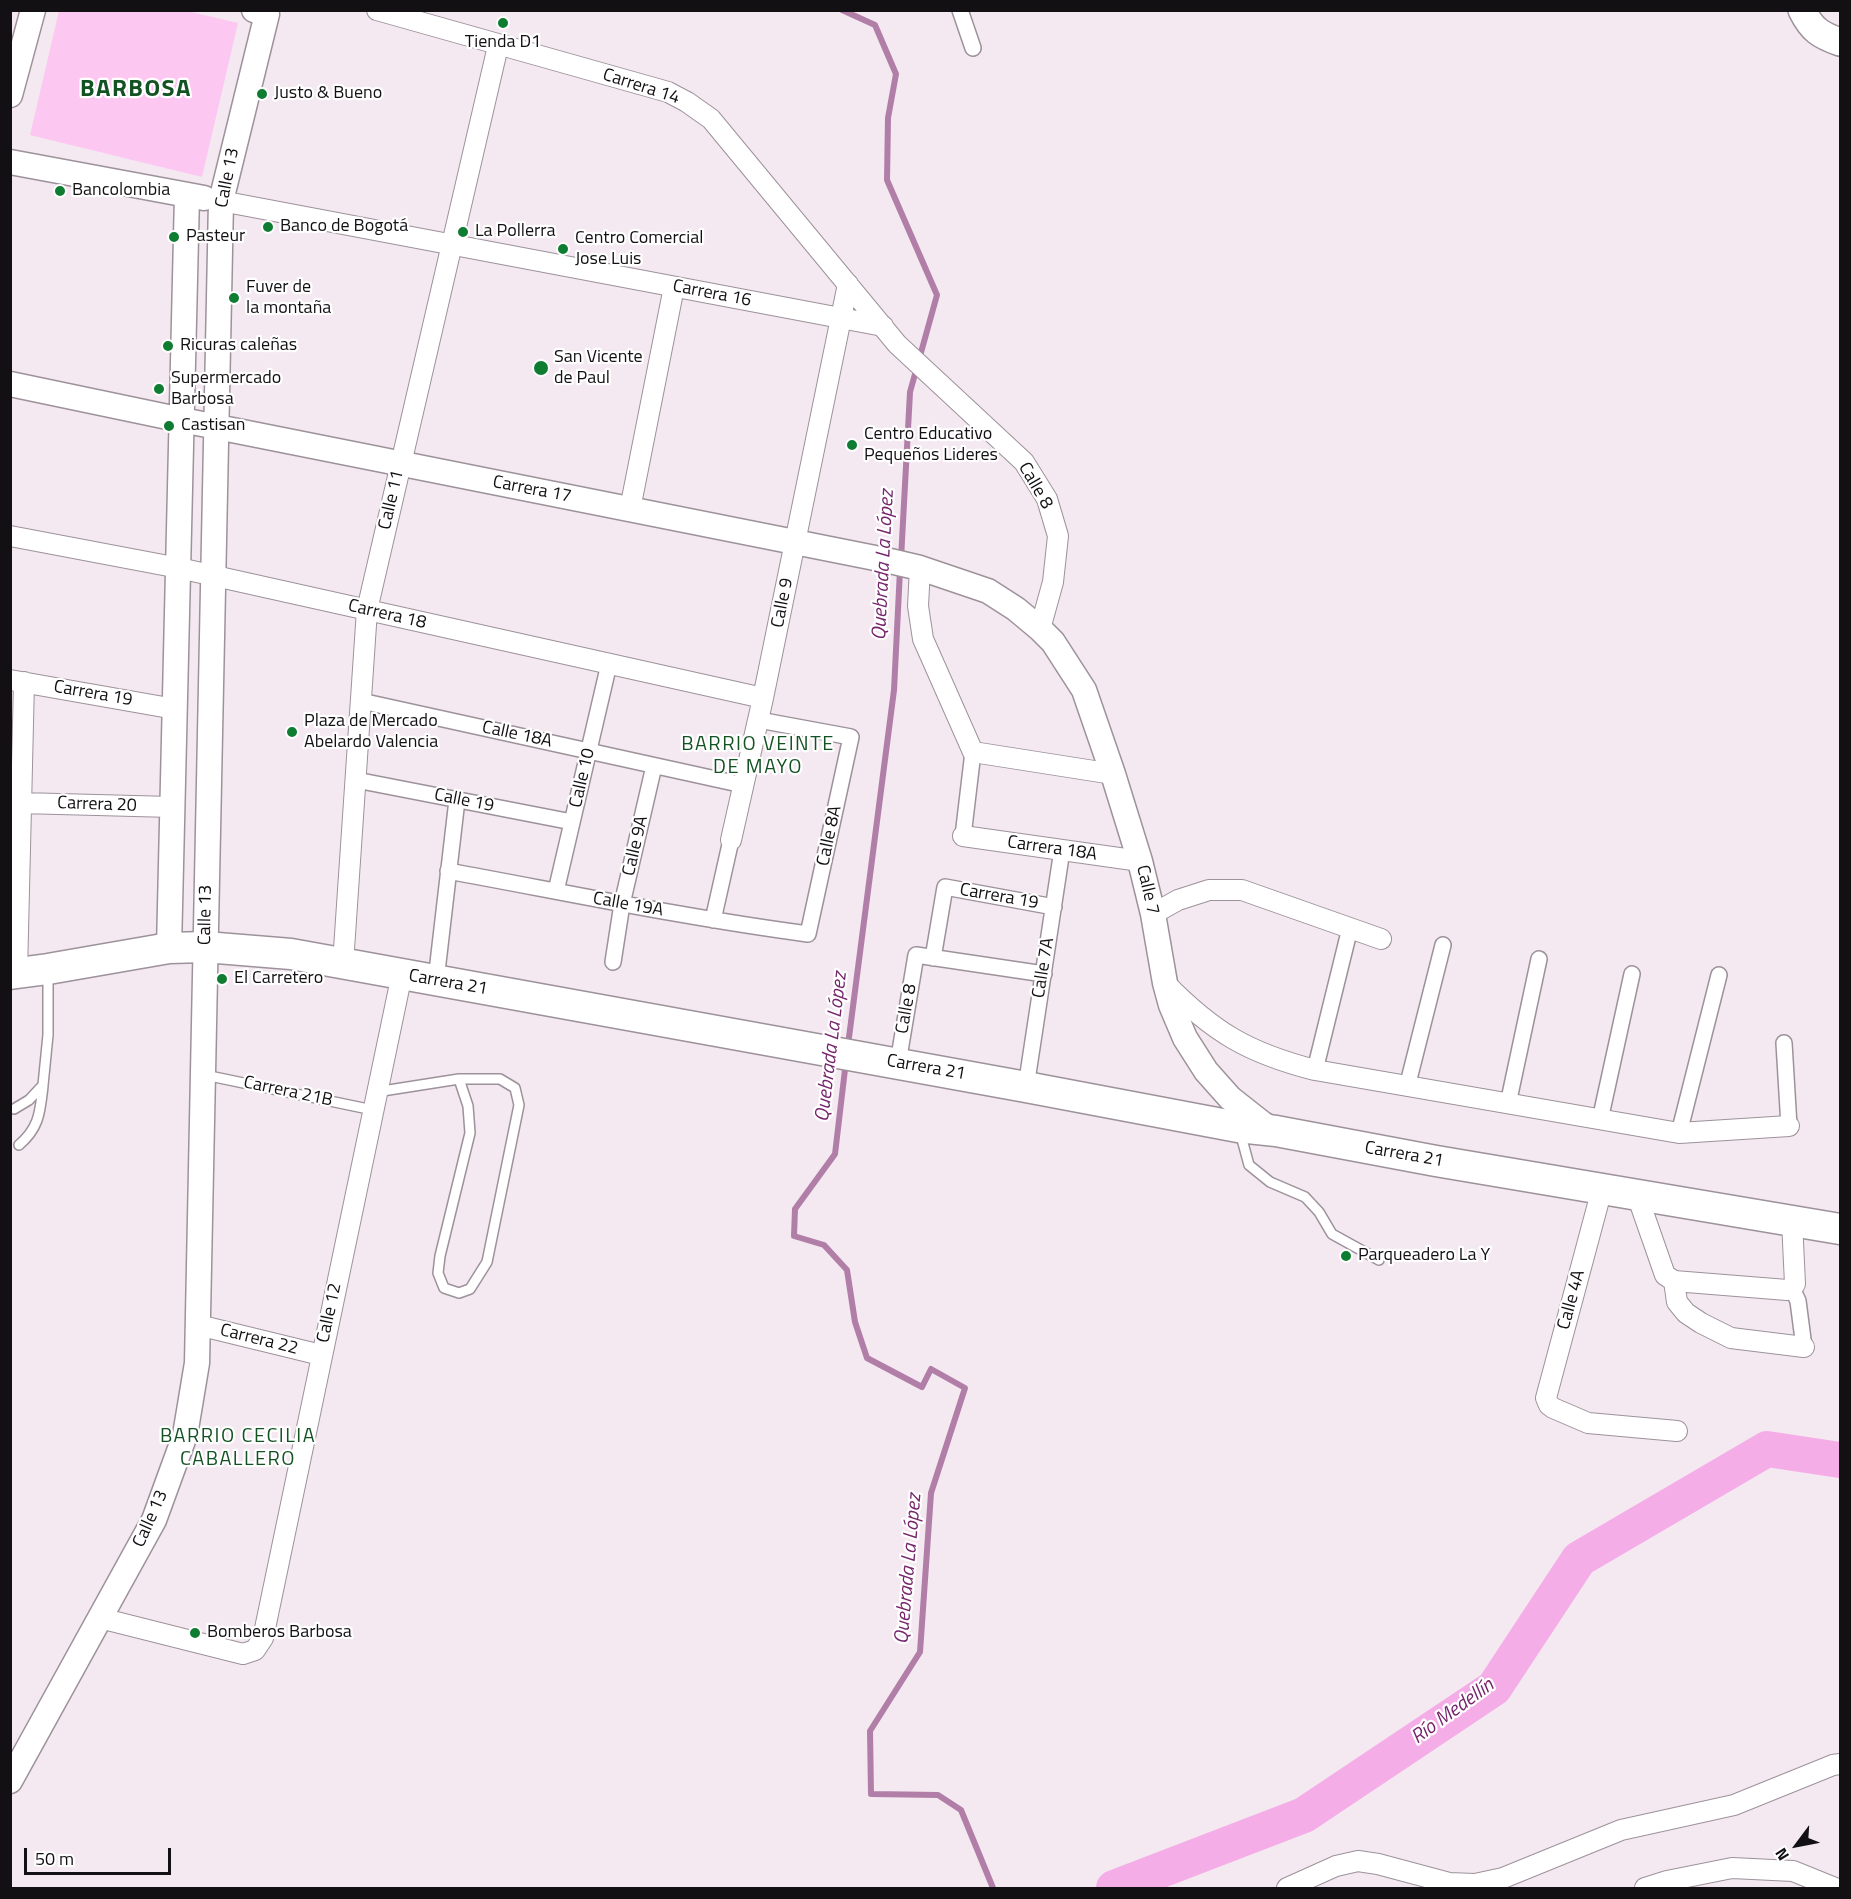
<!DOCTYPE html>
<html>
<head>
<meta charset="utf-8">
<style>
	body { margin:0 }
	#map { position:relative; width:1851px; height:1899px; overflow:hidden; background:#f4e8f1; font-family:"Titillium Web",sans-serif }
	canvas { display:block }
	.frame { position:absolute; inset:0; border:12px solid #131013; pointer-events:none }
	.north { position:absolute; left:1767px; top:1815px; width:60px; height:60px; -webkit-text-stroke:4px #fff; paint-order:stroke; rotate:238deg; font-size:16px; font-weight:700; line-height:24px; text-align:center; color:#131013 }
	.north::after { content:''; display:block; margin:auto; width:21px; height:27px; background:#131013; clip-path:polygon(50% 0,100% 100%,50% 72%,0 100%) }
	.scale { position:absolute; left:24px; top:1848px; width:147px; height:27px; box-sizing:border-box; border:3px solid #131013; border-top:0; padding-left:8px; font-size:18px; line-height:21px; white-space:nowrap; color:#131013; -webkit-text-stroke:4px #fff; paint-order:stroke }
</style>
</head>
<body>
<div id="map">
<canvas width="1851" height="1899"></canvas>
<div class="frame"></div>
<div class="north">N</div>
<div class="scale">50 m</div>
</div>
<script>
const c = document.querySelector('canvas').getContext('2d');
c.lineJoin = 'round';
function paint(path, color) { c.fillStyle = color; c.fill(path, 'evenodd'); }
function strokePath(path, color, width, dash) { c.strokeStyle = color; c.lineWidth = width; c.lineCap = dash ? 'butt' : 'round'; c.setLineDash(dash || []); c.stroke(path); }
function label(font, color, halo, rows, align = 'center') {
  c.font = font + ' "Titillium Web",sans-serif'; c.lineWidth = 4.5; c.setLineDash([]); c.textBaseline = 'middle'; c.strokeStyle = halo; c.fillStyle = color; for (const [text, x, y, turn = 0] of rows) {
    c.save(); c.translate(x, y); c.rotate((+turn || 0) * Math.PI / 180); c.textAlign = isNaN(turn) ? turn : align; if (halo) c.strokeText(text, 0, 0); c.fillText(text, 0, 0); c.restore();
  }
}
const green = new Path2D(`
	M 59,11 L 187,11 L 238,23 L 202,177 L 30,135 Z`);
const stream = new Path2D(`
	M 842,10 L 875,25 L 896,74 L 888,118 L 887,180 L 937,295 L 910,392 L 901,559
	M 848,1045 L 894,690 L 900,570
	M 846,1061 L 835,1154 L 795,1209 L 794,1236 L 824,1245 L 847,1270 L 855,1322 L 867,1358 L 922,1387 L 931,1369 L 965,1388 L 931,1493 L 920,1652 L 870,1731 L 871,1794 L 938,1795 L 961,1810 L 993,1888`);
const river = new Path2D(`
	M 1114,1888 L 1304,1815 L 1494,1688 L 1579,1559 L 1767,1449 L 1840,1460`);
const service = new Path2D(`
	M 205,1075 L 373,1110
	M 376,1092 L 459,1079 L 500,1079 L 515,1088 L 519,1105 L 487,1262 L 470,1289 L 459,1293 L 444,1288 L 438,1273 L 440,1256 L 470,1133 L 468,1106 L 459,1079
	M 14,1109 L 29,1100 L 43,1085 L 48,1035 L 48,972
	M 1240,1132 L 1249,1165 L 1270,1182 L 1305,1197 L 1319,1212 L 1332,1234 L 1379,1260
	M 19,1145 C 40,1127 40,1111 43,1086`);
const pedestrian = new Path2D(`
	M 960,10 L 973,48
	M 361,701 L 743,785
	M 356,780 L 572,822
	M 963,836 L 973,752
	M 448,871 C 568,893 687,918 808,934 L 851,737 L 759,720
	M 556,891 L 609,664
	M 713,920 L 731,840
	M 933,958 L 945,887 L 1054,907
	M 613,962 L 622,904 L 654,766
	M 436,980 L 457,800
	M 1784,1043 L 1789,1126
	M 898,1063 L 916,955 L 1044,974
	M 1315,1070 L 1350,928
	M 1026,1087 L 1062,850
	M 1407,1087 L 1443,945
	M 1508,1104 L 1539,959
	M 1600,1120 L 1632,974
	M 1679,1133 L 1719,975
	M 1792,1288 L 1798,1301 L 1804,1347`);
const minor = new Path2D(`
	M 377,10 L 668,92 L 687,102 L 711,119 L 897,344 L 1024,462 L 1047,499 L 1058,536 L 1053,582 L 1040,629
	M 221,201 L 883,326
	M 630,509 L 674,287
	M 10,536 L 179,568 L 763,698
	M 920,568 L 918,606 L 923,639 L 973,752 L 1113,774
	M 10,680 L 175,709
	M 21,803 L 172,807
	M 963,836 L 1140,861
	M 731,840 L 763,698 L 848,284
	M 1153,914 L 1178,900 L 1209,890 L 1242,890 L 1381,939
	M 343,964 L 367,610 L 498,46
	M 17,973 L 24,682
	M 1165,983 C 1213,1032 1248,1053 1315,1070 L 1679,1133 L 1789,1126
	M 1602,1189 L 1546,1398 L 1549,1405 L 1553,1408 L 1588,1423 L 1677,1431
	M 1637,1195 L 1665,1275 L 1674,1281 L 1787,1290 L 1792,1288 L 1795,1284 L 1792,1221
	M 1674,1281 L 1677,1302 L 1686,1313 L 1701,1323 L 1731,1338 L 1804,1347
	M 198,1325 L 321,1355
	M 100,1618 L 243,1654 L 255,1650 L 263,1638 L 402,974
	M 1287,1888 L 1336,1866 L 1358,1861 L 1378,1864 L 1449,1883 L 1475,1884 L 1503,1878 L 1621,1830 L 1734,1805 L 1833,1765 L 1840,1764
	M 1645,1888 L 1667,1881 L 1732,1868 L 1793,1871 L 1835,1888`);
const tertiary = new Path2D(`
	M 10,95 L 33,10
	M 10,162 L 204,198
	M 10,384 L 182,420 L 890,561 L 920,568 L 988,591 L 1016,609 L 1040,629 L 1053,642 L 1084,690 L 1113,774 L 1140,861 L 1153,914 L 1165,983 L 1171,1005 L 1185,1038 L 1206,1071 L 1230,1098 L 1263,1124 L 1276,1131
	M 169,948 L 187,195
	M 10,1781 L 154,1520 L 185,1435 L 197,1363 L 221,201 L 267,14 L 254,10`);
const secondary = new Path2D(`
	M 1802,10 C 1812,30 1820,35 1840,42`);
const primary = new Path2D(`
	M 10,974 L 48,969 L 169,948 L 205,947 L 291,954 L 1026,1087 L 1238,1127 L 1276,1131 L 1436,1161 L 1840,1229`);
const markers = [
	[503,23,6,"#0e7c31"],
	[262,94,6,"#0e7c31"],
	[60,191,6,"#0e7c31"],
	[268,227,6,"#0e7c31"],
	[463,232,6,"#0e7c31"],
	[174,237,6,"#0e7c31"],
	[563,249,6,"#0e7c31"],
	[234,298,6,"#0e7c31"],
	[168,346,6,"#0e7c31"],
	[541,368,8,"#0e7c31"],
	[159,389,6,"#0e7c31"],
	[169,426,6,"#0e7c31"],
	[852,445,6,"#0e7c31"],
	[292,732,6,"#0e7c31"],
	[222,979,6,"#0e7c31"],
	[1346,1256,6,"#0e7c31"],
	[195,1633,6,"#0e7c31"]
];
const poiNames = [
	["Tienda D1",503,43,"center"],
	["Justo & Bueno",274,94],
	["Bancolombia",72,191],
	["Banco de Bogotá",280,227],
	["La Pollerra",475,232],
	["Pasteur",186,237],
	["Centro Comercial",575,239],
	["Jose Luis",575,260],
	["Fuver de",246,288],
	["la montaña",246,309],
	["Ricuras caleñas",180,346],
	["San Vicente",554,358],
	["de Paul",554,379],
	["Supermercado",171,379],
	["Barbosa",171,400],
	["Castisan",181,426],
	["Centro Educativo",864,435],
	["Pequeños Lideres",864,456],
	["Plaza de Mercado",304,722],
	["Abelardo Valencia",304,743],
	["El Carretero",234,979],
	["Parqueadero La Y",1358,1256],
	["Bomberos Barbosa",207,1633]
];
const streetNames = [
	["Carrera 14",641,87,18],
	["Calle 13",228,178,-79],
	["Carrera 16",712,294,11],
	["Calle 8",1035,486,60],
	["Carrera 17",532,490,11],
	["Calle 11",392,500,-77],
	["Calle 9",783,603,-79],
	["Carrera 18",387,615,13],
	["Carrera 19",93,694,10],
	["Calle 18A",517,735,12],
	["Calle 10",583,778,-77],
	["Calle 19",464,801,11],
	["Carrera 20",97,805,2],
	["Calle 8A",830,836,-78],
	["Calle 9A",636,846,-77],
	["Carrera 18A",1052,849,8],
	["Calle 7",1147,890,77],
	["Carrera 19",999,897,10],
	["Calle 19A",628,905,10],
	["Calle 13",206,915,-89],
	["Calle 7A",1044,968,-81],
	["Carrera 21",448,983,10],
	["Calle 8",907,1009,-80],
	["Carrera 21",926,1068,10],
	["Carrera 21B",288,1092,12],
	["Carrera 21",1404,1155,10],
	["Calle 4A",1572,1300,-75],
	["Calle 12",330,1313,-78],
	["Carrera 22",259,1340,14],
	["Calle 13",151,1519,-66]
];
const waterNames = [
	["Quebrada La López",884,565,-87],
	["Quebrada La López",832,1047,-83],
	["Quebrada La López",909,1569,-85],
	["Río Medellín",1453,1712,-36]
];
const neighbourhoodNames = [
	["BARRIO VEINTE",758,745],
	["DE MAYO",758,768],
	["BARRIO CECILIA",238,1437],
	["CABALLERO",238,1460]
];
const districtNames = [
	["BARBOSA",136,90]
];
paint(green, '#fcc8f2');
strokePath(stream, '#b17ea8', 6);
strokePath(river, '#f5ade8', 36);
strokePath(service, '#9d929b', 12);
strokePath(pedestrian, '#9d929b', 18);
strokePath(minor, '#9d929b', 22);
strokePath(tertiary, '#9d929b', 27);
strokePath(secondary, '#9d929b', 30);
strokePath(primary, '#9d929b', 33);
strokePath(service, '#fff', 9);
strokePath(pedestrian, '#fff', 15);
strokePath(minor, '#fff', 20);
strokePath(tertiary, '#fff', 24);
strokePath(secondary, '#fff', 27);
strokePath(primary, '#fff', 30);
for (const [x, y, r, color] of markers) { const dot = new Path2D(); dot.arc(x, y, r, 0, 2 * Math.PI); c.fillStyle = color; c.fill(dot); strokePath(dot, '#fff', 2); }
label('18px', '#131013', '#fff', poiNames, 'left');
label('18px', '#131013', '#fff', streetNames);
label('italic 20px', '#76256c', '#fff', waterNames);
c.letterSpacing = '1.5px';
label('20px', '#135223', '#fff', neighbourhoodNames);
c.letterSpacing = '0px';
c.letterSpacing = '1.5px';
label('bold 24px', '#135223', '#fff', districtNames);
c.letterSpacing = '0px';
</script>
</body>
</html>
